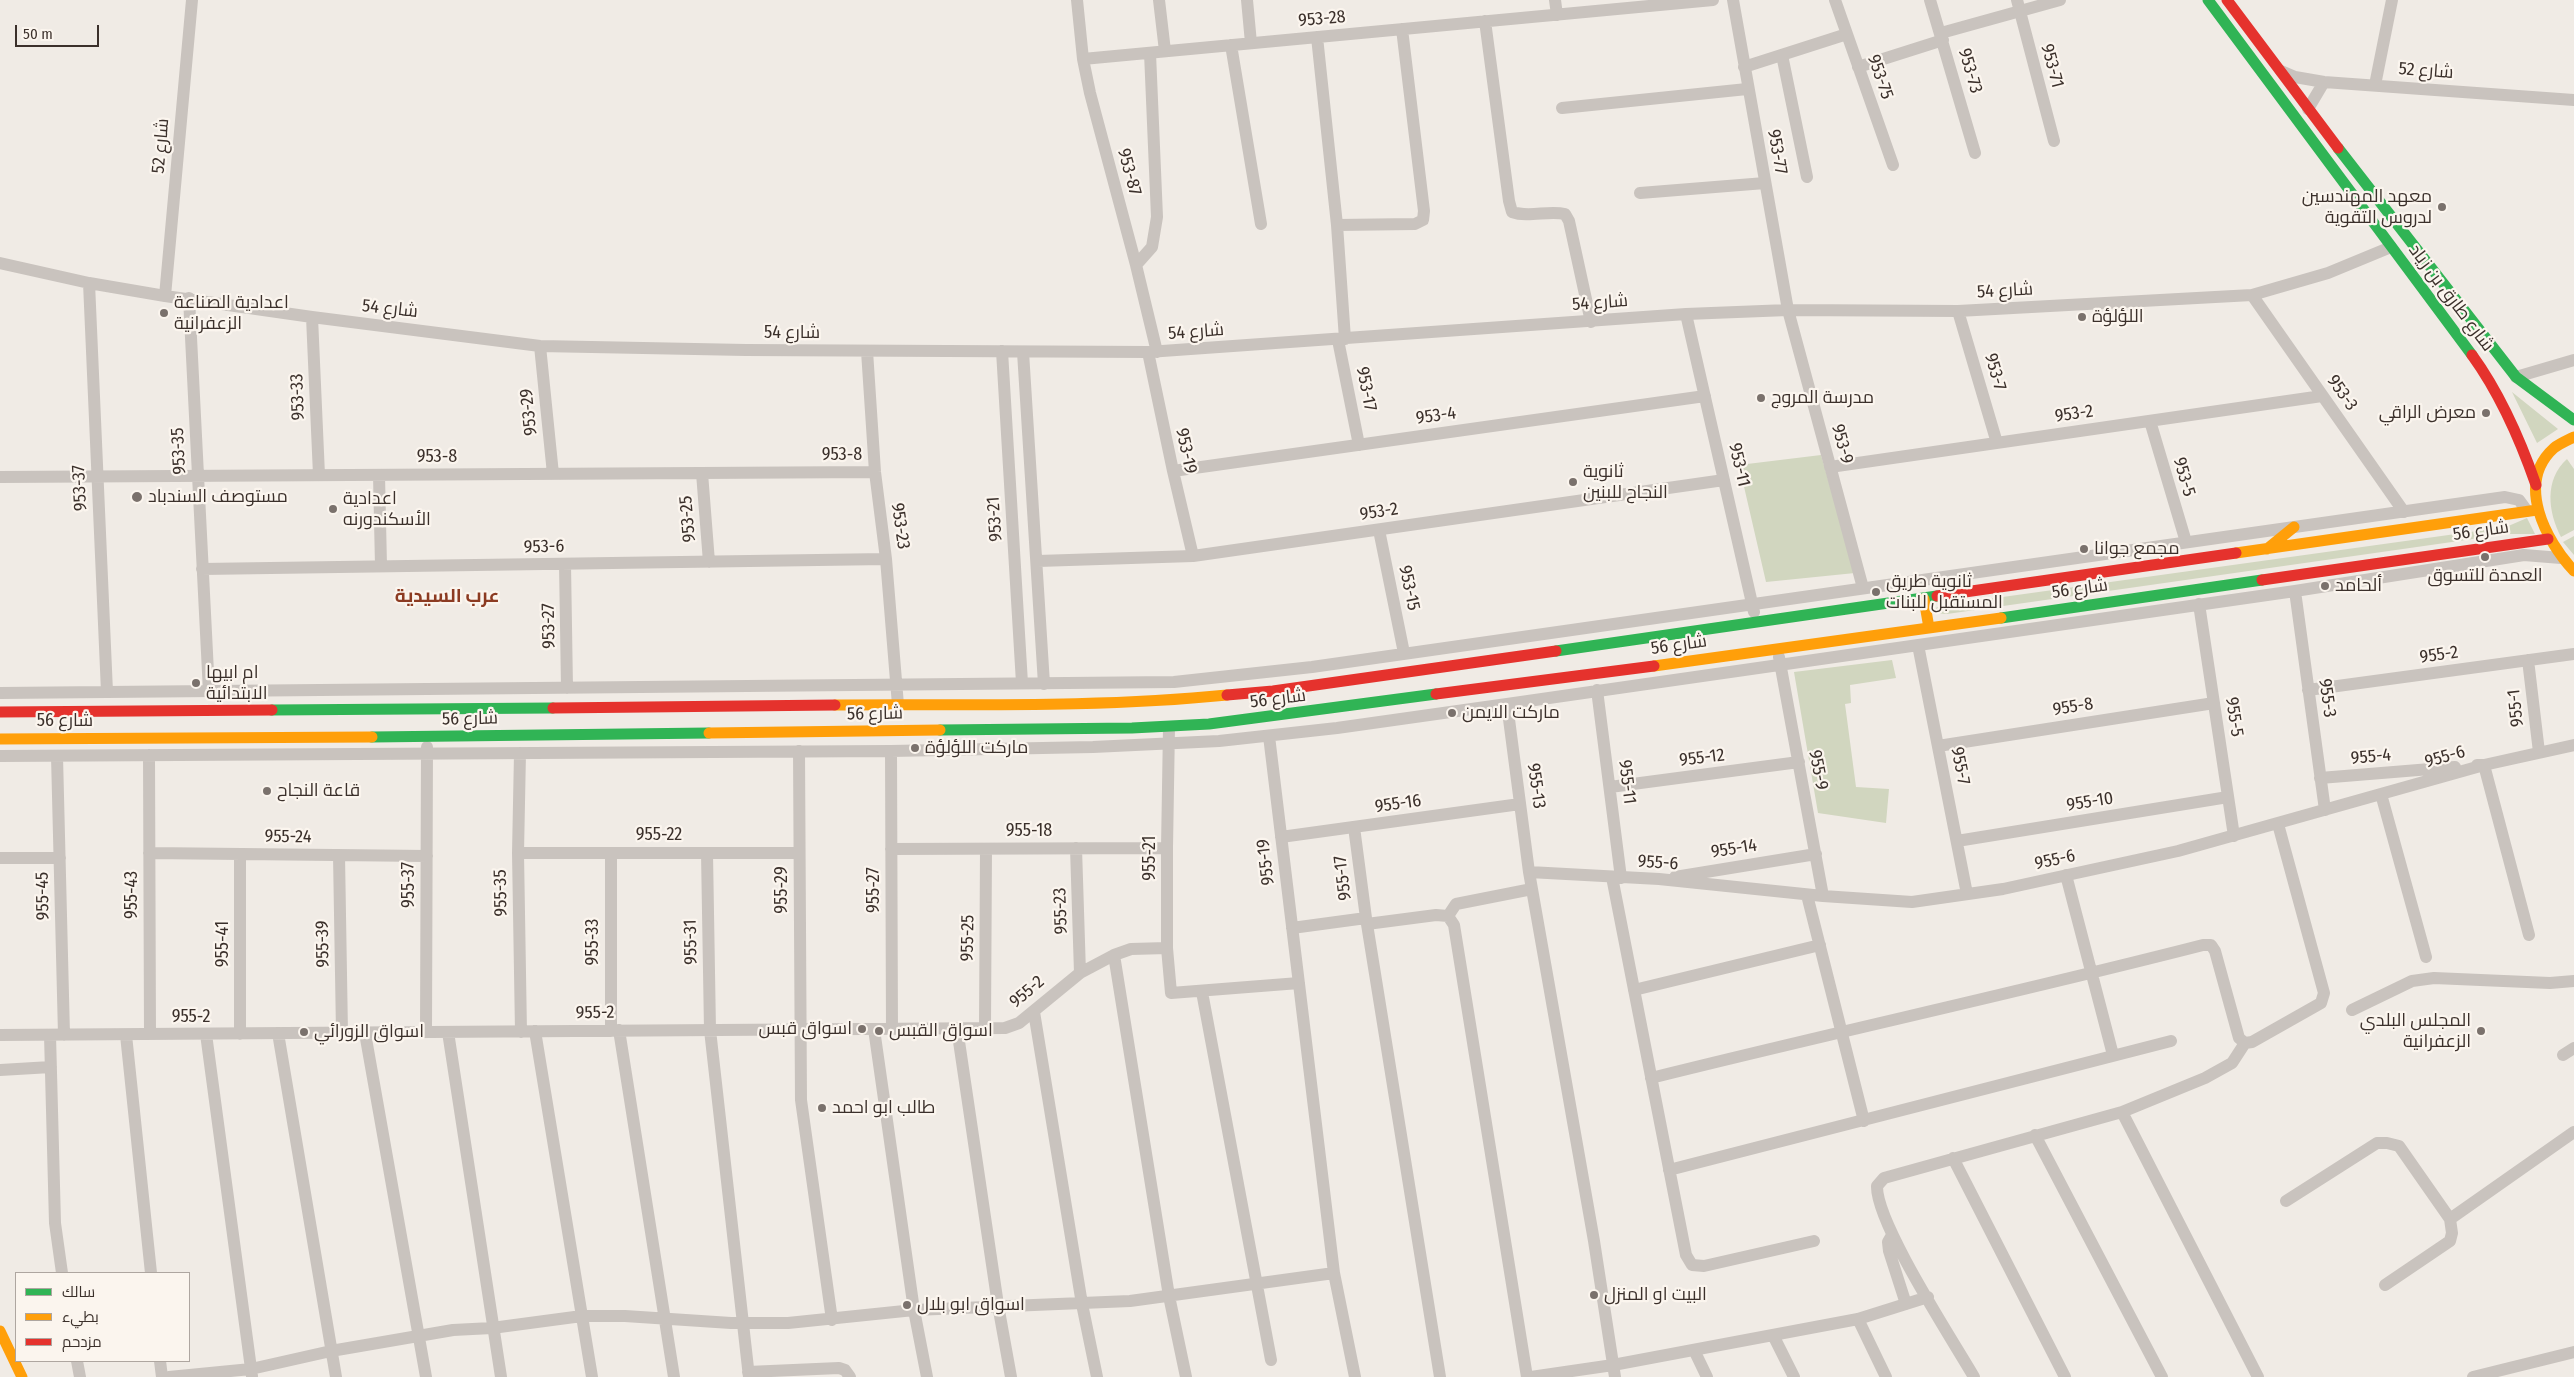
<!DOCTYPE html>
<html>
<head>
<meta charset="utf-8">
<style>
	body { margin:0 }
	#map { position:relative; width:2574px; height:1377px; overflow:hidden; background:#f0ebe5; font-family:"Fira Sans Condensed",Cairo,sans-serif }
	canvas { display:block }
	.legend { position:absolute; left:15px; top:1272px; width:175px; height:90px; box-sizing:border-box; background:#fbf5ee; border:1px solid #aea6a0; margin:0; padding:6px 9px; list-style:none; font-size:15px; color:#3b302b }
	.legend li { display:flex; align-items:center; gap:10px; height:25px }
	.legend b { width:25px; border:1px solid #aea6a0 }
	.scale { position:absolute; left:15px; top:25px; width:84px; height:22px; box-sizing:border-box; border:2px solid #3b302b; border-top:0; padding-left:6px; font-size:15px; line-height:18px; white-space:nowrap; color:#3b302b; -webkit-text-stroke:4px #fbf5ee; paint-order:stroke }
</style>
</head>
<body>
<div id="map">
<canvas width="2574" height="1377"></canvas>
<ul class="legend">
<li><b style="height:6px;background:#30b455"></b>سالك</li>
<li><b style="height:6px;background:#ff9f0a"></b>بطيء</li>
<li><b style="height:6px;background:#e5322d"></b>مزدحم</li>
</ul>
<div class="scale">50 m</div>
</div>
<script>
const c = document.querySelector('canvas').getContext('2d');
c.lineJoin = 'round';
function paint(path, color) { c.fillStyle = color; c.fill(path, 'evenodd'); }
function strokePath(path, color, width, dash) { c.strokeStyle = color; c.lineWidth = width; c.lineCap = dash ? 'butt' : 'round'; c.setLineDash(dash || []); c.stroke(path); }
function label(font, color, halo, rows, align = 'center') {
  c.font = font + ' "Fira Sans Condensed",Cairo,sans-serif'; c.lineWidth = 4.5; c.setLineDash([]); c.textBaseline = 'middle'; c.strokeStyle = halo; c.fillStyle = color; for (const [text, x, y, turn = 0] of rows) {
    c.save(); c.translate(x, y); c.rotate((+turn || 0) * Math.PI / 180); c.textAlign = isNaN(turn) ? turn : align; if (halo) c.strokeText(text, 0, 0); c.fillText(text, 0, 0); c.restore();
  }
}
const green = new Path2D(`
	M 2512,392 L 2558,429 L 2537,443 Z
	M 1821,455 L 1855,573 L 1766,582 L 1739,465 Z
	M 2567,459 L 2574,469 L 2574,530 L 2561,537 C 2548,512 2544,480 2567,459 Z
	M 2527,518 L 2535,534 L 2508,534 L 1947,614 L 1933,613 L 1937,607 L 1945,605 L 2506,527 Z
	M 2574,536 L 2574,555 L 2563,542 Z
	M 1892,660 L 1896,678 L 1850,685 L 1851,703 L 1845,704 L 1856,787 L 1889,789 L 1886,823 L 1818,813 L 1794,672 Z`);
const street = new Path2D(`
	M 1077,0 L 1083,59 L 1090,93 L 1136,265 L 1157,352
	M 1159,0 L 1165,51
	M 1247,0 L 1251,43
	M 1555,0 L 1557,15
	M 1733,0 L 1788,310 L 1863,588
	M 1835,0 L 1893,165
	M 1930,0 L 1975,153
	M 2017,0 L 2054,141
	M 1485,21 L 1509,201 L 1512,212 C 1529,218 1548,210 1565,214 L 1569,221 L 1591,322
	M 1941,33 L 2060,0
	M 1317,37 L 1337,225 L 1345,339
	M 1231,45 L 1261,224
	M 1782,55 L 1807,177
	M 1083,59 L 1713,0
	M 1744,67 L 1847,34
	M 1858,67 L 1943,40
	M 2281,71 L 2295,77 L 2324,82 L 2574,100
	M 2375,85 L 2392,0
	M 1562,108 L 1747,89
	M 2308,109 L 2324,82
	M 1640,193 L 1765,183
	M 1337,225 L 1415,224 L 1423,220 L 1424,211 L 1402,29
	M 0,263 L 89,283 L 165,296 L 312,317 L 540,346 L 746,350 L 1148,352 L 1686,314 L 1788,310 L 1958,311 L 2252,295 L 2328,273 L 2391,247
	M 1136,265 L 1152,247 L 1157,217 L 1150,53
	M 89,283 L 107,692
	M 2252,295 L 2404,512
	M 165,296 L 192,0
	M 189,298 L 209,692
	M 1958,311 L 1997,443
	M 1686,314 L 1754,612
	M 312,317 L 319,475
	M 1338,340 L 1359,445
	M 540,346 L 553,474
	M 867,351 L 875,472 L 886,559 L 898,705
	M 1002,351 L 1022,683
	M 1023,352 L 1044,684
	M 1148,352 L 1173,471 L 1193,556
	M 2516,377 L 2574,360
	M 2150,421 L 2186,542
	M 1830,467 L 2322,396
	M 1173,471 L 1705,396
	M 702,473 L 709,562
	M 379,475 L 381,566
	M 0,477 L 875,472
	M 1379,530 L 1404,653
	M 1038,561 L 1193,556 L 1724,480
	M 565,564 L 567,688
	M 202,569 L 886,559
	M 2295,591 L 2325,810
	M 2199,604 L 2234,836
	M 1918,645 L 1967,894
	M 1779,657 L 1823,896
	M 2528,660 L 2539,752
	M 1597,690 L 1621,878
	M 2308,690 L 2574,654
	M 0,693 L 1174,682 L 1312,667 L 2505,497 L 2519,500 L 2527,511
	M 1507,704 L 1529,872 L 1594,1241 L 1615,1377
	M 1169,727 L 1167,848 L 1167,948 L 1171,993 L 1299,983
	M 1269,736 L 1334,1273 L 1355,1377
	M 1938,746 L 2214,703
	M 799,751 L 801,1100 L 832,1320
	M 891,751 L 892,1029
	M 520,753 L 518,853 L 521,1032
	M 149,755 L 150,1034
	M 0,756 L 891,751 L 1093,747 L 1219,741 L 1337,728 L 1507,704 L 2295,591 L 2524,555 L 2561,558
	M 57,756 L 64,1035
	M 2477,765 L 2484,765 L 2529,935
	M 2320,778 L 2455,767
	M 1610,787 L 1799,762
	M 2381,794 L 2426,957
	M 1354,827 L 1366,918 L 1440,1377
	M 1281,837 L 1520,804
	M 1957,841 L 2228,797
	M 1076,848 L 1080,973
	M 891,849 L 1167,848
	M 149,853 L 427,856
	M 518,853 L 799,853
	M 611,853 L 611,1031
	M 707,853 L 710,1030 L 749,1377
	M 339,855 L 342,1033
	M 0,858 L 60,858
	M 1529,872 L 1659,879 L 1823,896 L 1912,902 L 2003,889 L 2178,851 L 2484,765 L 2574,745
	M 2066,875 L 2113,1055
	M 1612,877 L 1686,1255 L 1692,1265 L 1704,1266 L 1814,1241
	M 1675,877 L 1816,854
	M 1807,895 L 1864,1121
	M 1448,916 L 1454,925 L 1527,1377
	M 1448,916 L 1456,904 L 1532,889
	M 1367,924 L 1436,915 L 1448,916
	M 1292,928 L 1366,918
	M 1114,955 L 1169,1296 L 1186,1377
	M 1634,990 L 1820,945
	M 1202,992 L 1271,1360
	M 2352,1010 L 2412,981 L 2434,978 L 2550,983 L 2574,981
	M 1034,1012 L 1082,1304 L 1097,1377
	M 957,1028 L 998,1305 L 1011,1377
	M 985,1028 L 986,849
	M 874,1029 L 914,1310 L 927,1377
	M 619,1030 L 674,1377
	M 535,1031 L 592,1377
	M 426,1032 L 427,747
	M 448,1032 L 501,1377
	M 278,1033 L 336,1377
	M 365,1033 L 426,1377
	M 206,1034 L 252,1376
	M 240,1034 L 240,854
	M 0,1035 L 1005,1028 L 1019,1023 L 1080,973 L 1114,955 L 1131,949 L 1167,948
	M 50,1035 L 55,1223 L 62,1273
	M 126,1035 L 151,1273
	M 2563,1055 L 2574,1048
	M 0,1070 L 51,1067
	M 1651,1078 C 1835,1032 2020,992 2203,945 L 2211,945 L 2215,951 L 2239,1038 L 2245,1043 L 2252,1042 L 2321,1003 L 2324,993 L 2278,824
	M 2122,1112 L 2258,1377
	M 2035,1135 L 2162,1377
	M 1953,1158 L 2065,1377
	M 1669,1170 L 2171,1041
	M 2286,1201 L 2377,1143 L 2387,1143 L 2399,1146 L 2450,1219 L 2574,1132
	M 1892,1235 L 1888,1242 L 1889,1251 L 1906,1304
	M 2385,1285 L 2450,1241 L 2452,1233 L 2450,1219
	M 1858,1319 L 1886,1377
	M 1773,1335 L 1794,1377
	M 1694,1350 L 1707,1377
	M 77,1361 L 80,1377
	M 160,1361 L 162,1377
	M 748,1372 L 839,1368 L 845,1370 L 850,1377
	M 169,1377 L 251,1369 L 331,1351 L 453,1330 L 492,1328 L 582,1316 L 625,1316 L 731,1323 L 788,1323 L 914,1310 L 1130,1301 L 1334,1273
	M 1531,1377 L 1613,1365 L 1858,1319 L 1928,1297
	M 1974,1377 C 1952,1339 1876,1223 1877,1186 L 1884,1178 L 2122,1112 L 2205,1078 L 2232,1063 L 2245,1043
	M 2473,1377 L 2574,1352`);
const fast = new Path2D(`
	M 2208,0 L 2472,355
	M 2338,148 L 2516,377 L 2574,420
	M 2001,618 L 2262,580
	M 1556,651 L 1937,596
	M 272,710 L 553,708
	M 940,730 L 1132,728 L 1209,724 L 1436,694
	M 372,737 L 709,733`);
const slow = new Path2D(`
	M 2574,437 C 2568,440 2559,444 2554,448 C 2515,483 2546,541 2574,571
	M 2267,549 L 2294,527
	M 2236,553 L 2537,510
	M 1924,599 L 1929,628
	M 1654,666 L 2001,618
	M 835,705 C 965,704 1097,708 1227,695
	M 709,733 L 940,730
	M 0,739 L 372,737
	M 0,1331 L 22,1377`);
const jam = new Path2D(`
	M 2227,0 L 2338,148
	M 2472,355 C 2501,395 2520,439 2536,485
	M 2262,580 L 2548,539
	M 1937,596 L 2236,553
	M 1436,694 L 1654,666
	M 1227,695 L 1273,691 L 1556,651
	M 553,708 L 835,705
	M 0,712 L 272,710`);
const markers = [
	[2442,207,5,"#7a716c"],
	[164,313,5,"#7a716c"],
	[2082,317,5,"#7a716c"],
	[1761,398,5,"#7a716c"],
	[2486,413,5,"#7a716c"],
	[1573,482,5,"#7a716c"],
	[137,497,6,"#7a716c"],
	[333,509,5,"#7a716c"],
	[2084,549,5,"#7a716c"],
	[2485,557,5,"#7a716c"],
	[2325,586,5,"#7a716c"],
	[1876,592,5,"#7a716c"],
	[196,683,5,"#7a716c"],
	[1452,713,5,"#7a716c"],
	[915,748,5,"#7a716c"],
	[267,791,5,"#7a716c"],
	[862,1029,5,"#7a716c"],
	[879,1031,5,"#7a716c"],
	[2481,1031,5,"#7a716c"],
	[304,1032,5,"#7a716c"],
	[822,1108,5,"#7a716c"],
	[1594,1295,5,"#7a716c"],
	[907,1305,5,"#7a716c"]
];
const streetNames = [
	["953-28",1322,19,-5],
	["953-71",2052,66,75],
	["953-73",1970,71,74],
	["شارع 52",2426,71,4],
	["953-75",1880,77,71],
	["شارع 52",161,146,-85],
	["953-77",1777,152,80],
	["953-87",1129,172,75],
	["شارع 54",2005,291,-3],
	["شارع طارق بن زياد",2451,298,53],
	["شارع 54",1600,303,-4],
	["شارع 54",390,309,6],
	["شارع 54",1196,332,-4],
	["شارع 54",792,333],
	["953-7",1995,372,74],
	["953-17",1366,389,79],
	["953-3",2342,393,55],
	["953-33",298,397,-92],
	["953-29",529,412,-96],
	["953-2",2074,414,-8],
	["953-4",1436,416,-8],
	["953-9",1842,444,75],
	["953-35",179,451,-93],
	["953-19",1186,451,78],
	["953-8",842,455],
	["953-8",437,457],
	["953-11",1739,465,77],
	["953-5",2184,477,74],
	["953-37",80,488,-93],
	["953-2",1379,512,-9],
	["953-25",688,519,-95],
	["953-21",995,519,-94],
	["953-23",900,526,82],
	["شارع 56",2481,531,-8],
	["953-6",544,547,-1],
	["953-15",1409,588,78],
	["شارع 56",2080,589,-8],
	["953-27",549,626,-91],
	["شارع 56",1679,645,-8],
	["955-2",2439,655,-8],
	["955-3",2327,698,82],
	["شارع 56",1278,699,-7],
	["955-8",2073,707,-9],
	["955-1",2516,708,-96],
	["شارع 56",875,714,-1],
	["955-5",2234,717,81],
	["شارع 56",470,719,-1],
	["شارع 56",65,721],
	["955-4",2371,757,-5],
	["955-6",2445,757,-16],
	["955-12",1702,758,-7],
	["955-7",1960,766,79],
	["955-9",1818,770,79],
	["955-11",1627,782,83],
	["955-13",1536,786,82],
	["955-10",2090,802,-9],
	["955-16",1398,804,-8],
	["955-18",1029,831],
	["955-22",659,835],
	["955-24",288,837,1],
	["955-14",1734,849,-9],
	["955-21",1150,858,-90],
	["955-6",2055,860,-12],
	["955-19",1266,862,-97],
	["955-6",1658,863,4],
	["955-17",1343,878,-97],
	["955-37",409,885,-90],
	["955-29",782,890,-90],
	["955-27",874,890,-90],
	["955-35",501,893,-91],
	["955-43",132,895,-90],
	["955-45",43,896,-91],
	["955-23",1061,911,-92],
	["955-25",968,938,-89],
	["955-33",593,942,-90],
	["955-31",691,942,-91],
	["955-41",223,944,-90],
	["955-39",323,944,-91],
	["955-2",1027,992,-40],
	["955-2",595,1013,-1],
	["955-2",191,1017]
];
const poiNames = [
	["معهد المهندسين",2432,197,"right"],
	["لدروس التقوية",2432,218,"right"],
	["اعدادية الصناعة",174,303],
	["الزعفرانية",174,324],
	["اللؤلؤة",2092,317],
	["مدرسة المروج",1771,398],
	["معرض الراقي",2476,413,"right"],
	["ثانوية",1583,472],
	["النجاح للبنين",1583,493],
	["مستوصف السندباد",148,497],
	["اعدادية",343,499],
	["الأسكندورنه",343,520],
	["مجمع جوانا",2094,549],
	["العمدة للتسوق",2485,576,"center"],
	["ثانوية طريق",1886,582],
	["المستقبل للبنات",1886,603],
	["ألحامد",2335,586],
	["ام ابيها",206,673],
	["الابتدائية",206,694],
	["ماركت الايمن",1462,713],
	["ماركت اللؤلؤة",925,748],
	["قاعة النجاح",277,791],
	["المجلس البلدي",2471,1021,"right"],
	["الزعفرانية",2471,1042,"right"],
	["اسواق قبس",852,1029,"right"],
	["اسواق القبس",889,1031],
	["اسواق الزورائي",314,1032],
	["طالب ابو احمد",832,1108],
	["البيت او المنزل",1604,1295],
	["اسواق ابو بلال",917,1305]
];
const neighbourhoodNames = [
	["عرب السيدية",447,597]
];
paint(green, '#d1d6bf');
strokePath(street, '#c9c3be', 12);
strokePath(fast, '#30b455', 11);
strokePath(slow, '#ff9f0a', 11);
strokePath(jam, '#e5322d', 11);
for (const [x, y, r, color] of markers) { const dot = new Path2D(); dot.arc(x, y, r, 0, 2 * Math.PI); c.fillStyle = color; c.fill(dot); strokePath(dot, '#fbf5ee', 2); }
label('18px', '#3b302b', '#fbf5ee', streetNames);
label('18px', '#3b302b', '#fbf5ee', poiNames, 'left');
label('bold 19px', '#8c3b22', '#fbf5ee', neighbourhoodNames);
</script>
</body>
</html>
